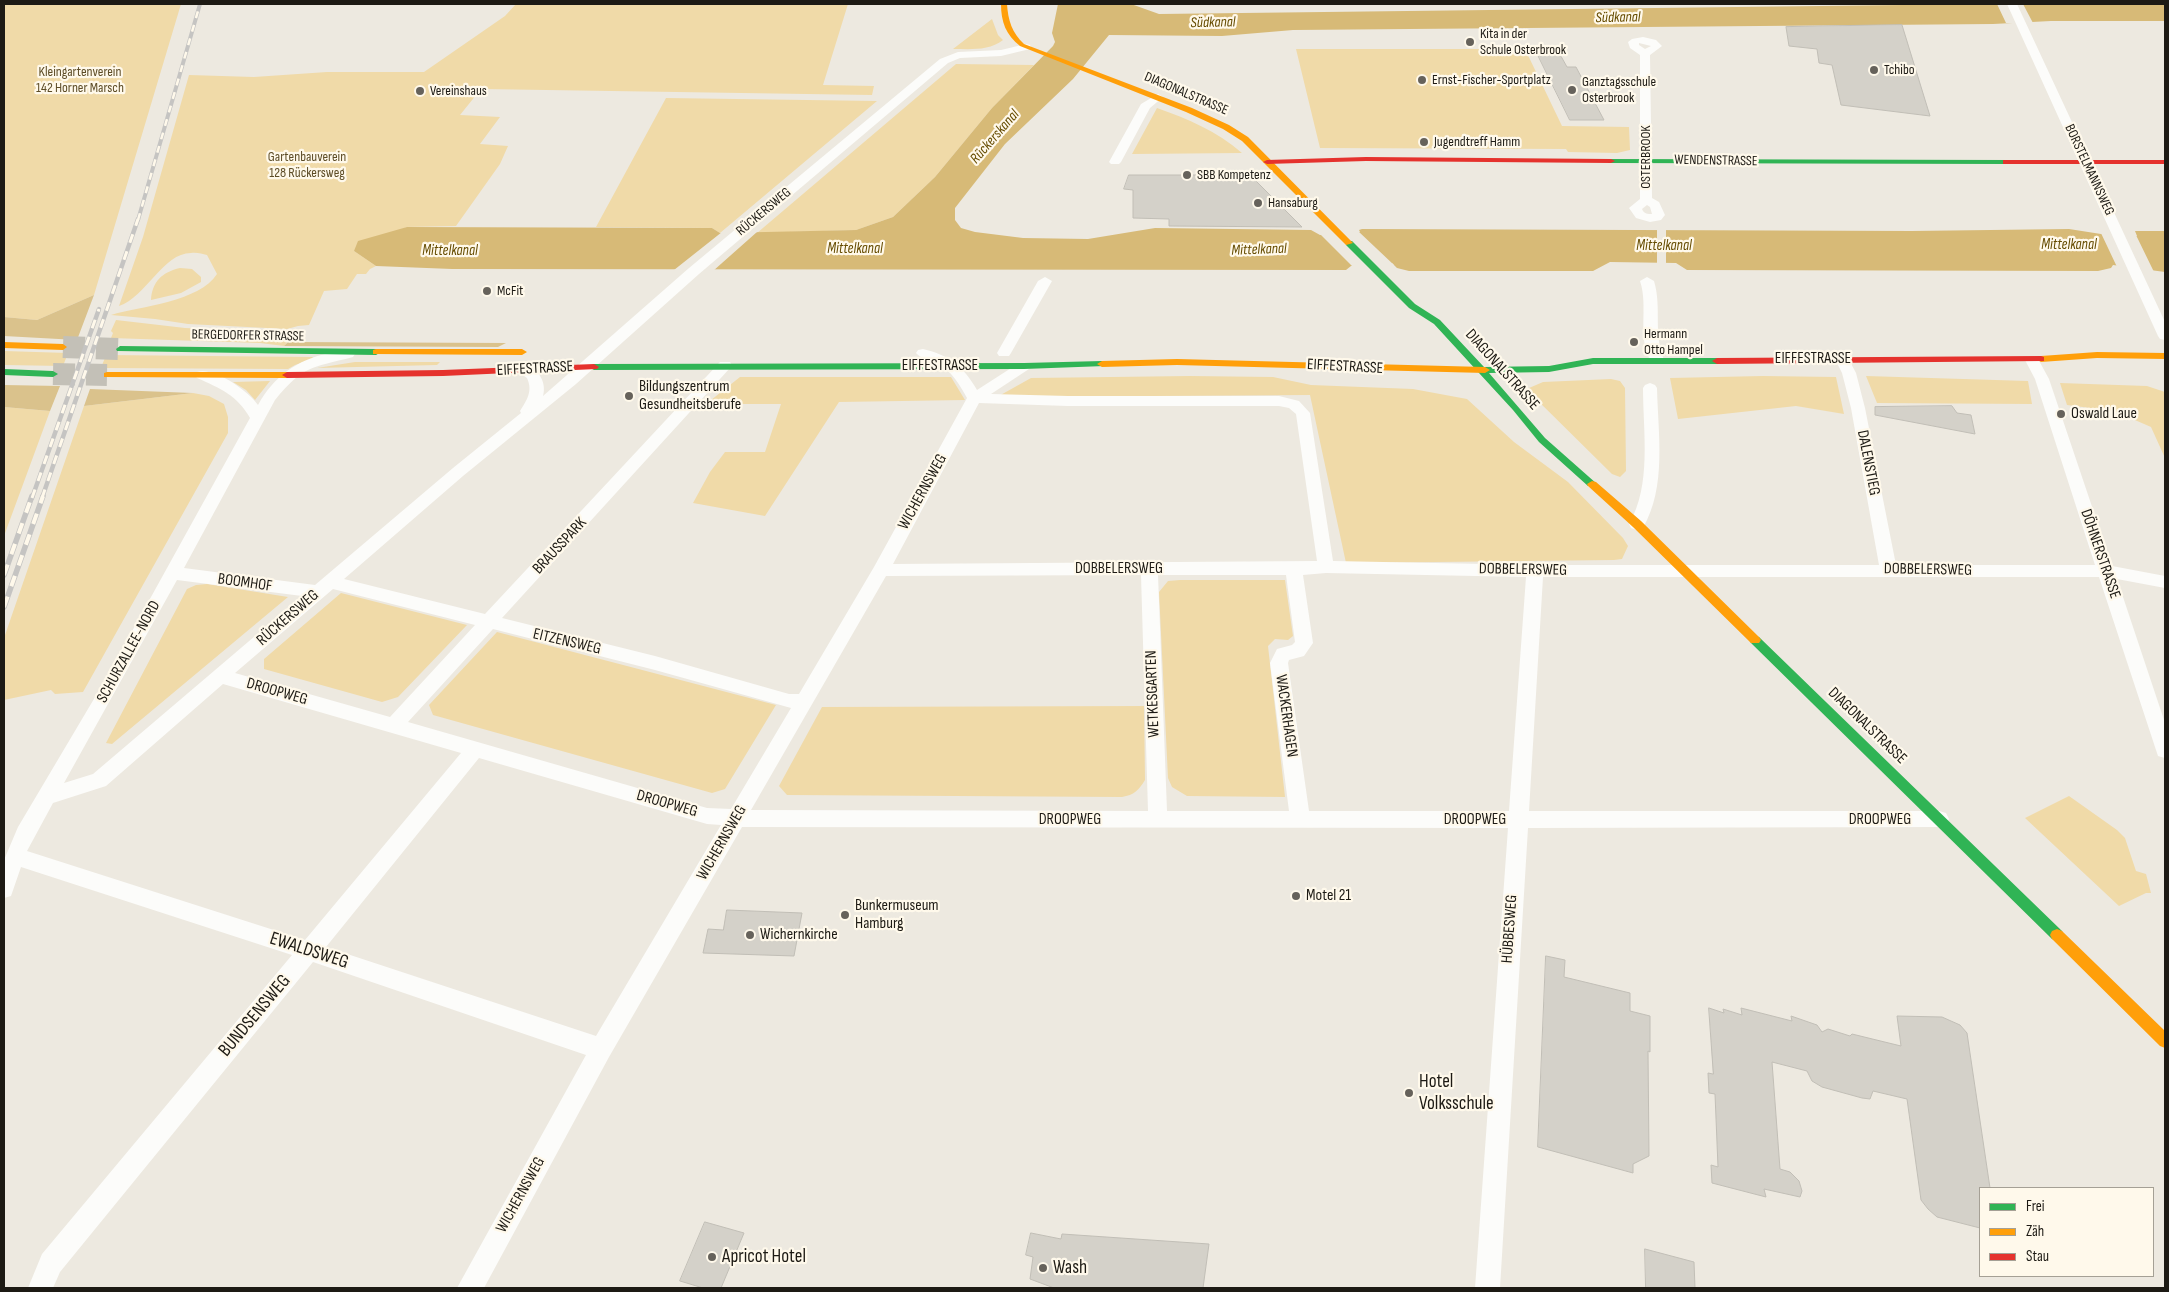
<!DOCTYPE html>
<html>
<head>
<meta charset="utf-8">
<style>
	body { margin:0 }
	#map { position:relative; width:2169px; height:1292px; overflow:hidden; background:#ede9e0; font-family:"Sofia Sans Condensed",sans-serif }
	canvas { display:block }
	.frame { position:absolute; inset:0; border:5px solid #1d1a14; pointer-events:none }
	.legend { position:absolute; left:1979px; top:1187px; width:175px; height:90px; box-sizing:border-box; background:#fff9eb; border:1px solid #a5a095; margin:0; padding:6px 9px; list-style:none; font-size:15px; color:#1d1a14 }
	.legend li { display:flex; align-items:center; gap:10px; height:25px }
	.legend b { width:25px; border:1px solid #a5a095 }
</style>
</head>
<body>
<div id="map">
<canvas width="2169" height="1292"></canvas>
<div class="frame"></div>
<ul class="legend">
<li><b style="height:6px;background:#30b455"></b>Frei</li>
<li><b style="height:6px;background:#ff9f0a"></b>Zäh</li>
<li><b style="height:6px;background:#e5322d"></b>Stau</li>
</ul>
</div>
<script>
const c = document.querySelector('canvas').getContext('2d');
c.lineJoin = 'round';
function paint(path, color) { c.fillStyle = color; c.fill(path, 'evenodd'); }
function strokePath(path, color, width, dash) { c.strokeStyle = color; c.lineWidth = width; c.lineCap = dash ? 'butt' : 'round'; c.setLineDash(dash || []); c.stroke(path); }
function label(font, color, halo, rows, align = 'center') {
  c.font = font + ' "Sofia Sans Condensed",sans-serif'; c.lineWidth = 4.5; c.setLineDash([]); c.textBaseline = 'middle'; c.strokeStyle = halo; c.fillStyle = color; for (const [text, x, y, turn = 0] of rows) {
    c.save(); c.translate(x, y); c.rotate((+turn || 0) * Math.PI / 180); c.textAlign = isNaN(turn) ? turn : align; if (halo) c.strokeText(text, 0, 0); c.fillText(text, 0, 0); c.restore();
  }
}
const green = new Path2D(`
	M 4,4 L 181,4 L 94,295 L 37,320 L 4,317 Z
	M 516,4 L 848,4 L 823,85 L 874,86 L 872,95 L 481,89 L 460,115 L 500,117 L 480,144 L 508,146 L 500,164 L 456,226 L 407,227 L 354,251 L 376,266 L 370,269 L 366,274 L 357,274 L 347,289 L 324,291 L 309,325 L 298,326 L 287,329 L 188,324 L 155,319 L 111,315 C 141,306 199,302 217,274 L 207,255 C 202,254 197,252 191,253 C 163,253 146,297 119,306 L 143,237 L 189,75 L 254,77 L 327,72 L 424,72 L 505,16 Z
	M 992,19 L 998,35 L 1003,40 C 989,51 971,49 953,49 Z
	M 1296,49 L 1525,49 L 1562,126 L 1629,127 L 1630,150 L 1617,153 L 1568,152 L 1566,149 L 1320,148 Z
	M 956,64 L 1034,65 L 992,108 L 935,177 L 893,217 L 856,230 L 757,233 Z
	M 666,98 L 877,101 L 720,233 L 712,228 L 596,227 Z
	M 1157,108 C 1188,119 1217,131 1242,153 L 1132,154 Z
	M 180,268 L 192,269 L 201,277 L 201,282 L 181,293 L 151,300 C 152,282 162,272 180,268 Z
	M 116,320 L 185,328 L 285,333 L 293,335 L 284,346 L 260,343 L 111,338 L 113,333 L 111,331 Z
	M 4,351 L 68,353 L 63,366 L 4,365 Z
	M 106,355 L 313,357 L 312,359 L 295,365 L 288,369 L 101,368 Z
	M 355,362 L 440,362 L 437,365 L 317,368 Z
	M 1190,376 L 1273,377 L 1311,385 L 1413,389 L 1467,399 L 1514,442 L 1568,482 L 1623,538 L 1628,546 L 1622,559 L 1614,560 L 1346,563 L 1310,395 L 997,397 L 1031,378 Z
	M 1763,376 L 1836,377 L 1844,414 L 1796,406 L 1678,419 L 1670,378 Z
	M 1866,376 L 2028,381 L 2032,404 L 1877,403 Z
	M 740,377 L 951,377 L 965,400 L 839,402 L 765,516 L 693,503 L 710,472 L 725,452 L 765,452 L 781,404 L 706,404 Z
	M 1611,379 L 1620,381 L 1625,388 L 1626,471 L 1620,477 L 1612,474 L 1531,394 L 1529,388 L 1543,382 Z
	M 270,381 L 255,400 L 246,390 L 233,382 Z
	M 2060,383 L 2147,386 L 2165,392 L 2165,458 L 2151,427 L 2114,411 L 2067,405 Z
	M 193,393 L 209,396 L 224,404 L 228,417 L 228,433 L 83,692 L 55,694 L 51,690 L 4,700 L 4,638 L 84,406 Z
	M 4,407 L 50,411 L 4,536 Z
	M 1180,580 L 1285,580 L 1293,636 L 1288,640 L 1275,639 L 1268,646 L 1285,797 L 1187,796 L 1172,787 L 1168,778 L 1159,592 L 1168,581 Z
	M 207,584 L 288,597 L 112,744 L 106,743 L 187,589 L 196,585 Z
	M 341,593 L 467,625 L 398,697 L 382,702 L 264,669 L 264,659 Z
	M 497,632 L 776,705 L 725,789 L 712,793 L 433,715 L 429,705 Z
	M 1144,706 L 1145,780 C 1139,790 1134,795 1122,797 L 787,795 L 779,786 L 822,707 Z
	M 2069,796 L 2117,830 L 2125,838 L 2136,871 L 2146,874 L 2151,893 L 2146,893 L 2119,906 L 2025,818 Z`);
const forest = new Path2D(`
	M 94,295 L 77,340 L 4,336 L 4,317 L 37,320 Z
	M 288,342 L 506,343 L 498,347 L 284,346 Z
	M 4,385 L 60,386 L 50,411 L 4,407 Z
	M 90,389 L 193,393 L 84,406 Z`);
const water = new Path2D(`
	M 1058,4 L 1131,4 L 1159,14 L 1985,4 L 2165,4 L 2165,21 L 2051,21 L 1993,24 L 1293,30 L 1222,36 L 1109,35 L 1073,79 L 1005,144 L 955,208 L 955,220 L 961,228 L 975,232 L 1023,238 L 1088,239 L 1155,228 L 1311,230 L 1320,235 L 1360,232 L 1359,230 L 1362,229 L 1912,231 L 2069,229 L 2101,234 L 2137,236 L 2135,231 L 2165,231 L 2165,272 L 2113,265 L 2111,268 L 2098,271 L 1687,270 L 1676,263 L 1610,262 L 1593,271 L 1409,271 L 1397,268 L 1392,263 L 1351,266 L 1346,270 L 452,269 L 376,266 L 354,251 L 358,241 L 407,227 L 712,228 L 720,233 L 856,230 L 893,217 L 935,177 L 992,108 L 1053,46 L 1055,42 L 1052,33 Z`);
const pier = new Path2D(`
	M 1997,4 L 2023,4 L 2033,23 L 2006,23 Z
	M 1657,228 L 1666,228 L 1666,265 L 1657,265 Z
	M 1358,231 L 1394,265 L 1353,267 L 1320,234 Z
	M 2100,231 L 2135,233 L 2154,272 L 2117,267 Z
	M 722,232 L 757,232 L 713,271 L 674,270 Z`);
const building = new Path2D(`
	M 1902,25 L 1930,116 L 1841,105 L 1832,65 L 1819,63 L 1817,49 L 1789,46 L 1786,27 Z
	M 1535,49 L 1557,49 L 1567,67 L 1576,67 L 1604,120 L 1570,120 Z
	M 1129,175 L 1250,175 L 1302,227 L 1169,226 L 1169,219 L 1133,218 L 1133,190 L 1124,189 Z
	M 1952,406 L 1957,413 L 1971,415 L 1975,434 L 1875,415 L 1875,407 Z
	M 727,910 L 802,913 L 794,956 L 703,953 L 708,929 L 723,930 Z
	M 1546,956 L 1565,960 L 1564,977 L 1630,993 L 1630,1011 L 1650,1016 L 1650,1052 L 1648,1051 L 1649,1156 L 1633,1164 L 1633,1173 L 1538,1147 Z
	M 1709,1008 L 1724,1013 L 1723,1009 L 1742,1015 L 1741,1008 L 1792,1021 L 1791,1016 L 1817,1025 L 1822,1032 L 1828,1029 L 1850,1036 L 1852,1034 L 1901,1046 L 1897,1016 L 1942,1017 L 1960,1025 L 1967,1033 L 1990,1188 L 1980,1188 L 1980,1228 L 1937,1217 L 1928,1209 L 1921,1200 L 1907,1099 L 1873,1091 L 1870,1099 L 1862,1098 L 1822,1087 L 1812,1081 L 1807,1071 L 1772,1062 L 1780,1169 L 1790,1172 L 1799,1181 L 1802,1191 L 1800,1197 L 1764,1189 L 1766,1197 L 1712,1183 L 1711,1165 L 1718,1167 L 1715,1094 L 1709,1093 L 1708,1073 L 1713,1074 Z
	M 705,1222 L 744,1233 L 721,1288 L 703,1288 L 680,1281 Z
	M 1031,1233 L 1061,1239 L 1062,1234 L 1209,1244 L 1203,1288 L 1054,1288 L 1030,1279 L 1033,1257 L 1026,1255 Z
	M 1645,1249 L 1694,1262 L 1695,1288 L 1646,1288 Z`);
const highwayTunnel = new Path2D(`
	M 63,347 L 120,349
	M 53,374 L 107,375`);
const street = new Path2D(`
	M 2007,4 L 2017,4 L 2165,322 L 2165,340 L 2160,339 L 2158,336 Z
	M 1643,37 L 1656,40 L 1662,46 L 1650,55 L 1652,198 L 1659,202 L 1665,215 L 1661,220 L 1650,222 L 1636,218 L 1629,208 L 1640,199 L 1640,55 L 1630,48 L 1628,42 L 1632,39 ZM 1639,43 L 1651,46 L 1645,49 L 1639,45 ZM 1647,205 L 1650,207 L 1652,214 C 1648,214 1644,214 1642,209 Z
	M 1026,44 L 1030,45 L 1031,47 L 1030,49 L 1001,56 L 960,58 L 948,63 L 699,274 L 576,384 L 463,476 L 344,579 L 485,614 L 720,362 L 730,362 L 732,365 L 730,368 L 502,618 L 655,656 L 789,694 L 799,694 L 874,567 L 967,398 C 959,384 952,371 938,364 C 931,360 921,359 916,353 L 918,350 L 923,349 C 949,355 964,367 977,390 L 1019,363 L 1029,363 L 1031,366 L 1029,369 L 991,394 L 1068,396 L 1279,396 L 1299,401 L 1310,413 L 1333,561 L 1535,565 L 1879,565 L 1851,408 L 1842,373 L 1835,359 L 1837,356 L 1847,356 L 1856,373 L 1865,408 L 1896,565 L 2095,565 L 2035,379 L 2025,360 L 2027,357 L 2037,357 L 2049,379 L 2112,566 L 2165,576 L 2165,588 L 2117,579 L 2165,723 L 2165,758 L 2158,756 L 2156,750 L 2099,577 L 1543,577 L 1529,811 L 1939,811 L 1946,813 L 1949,819 L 1946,825 L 1939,827 L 1528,828 L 1500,1288 L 1475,1288 L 1508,828 L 742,827 L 609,1057 L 484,1288 L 457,1288 L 586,1055 L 313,962 L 60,1272 L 53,1288 L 28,1288 L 42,1254 L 292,955 L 21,867 L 11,896 L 4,898 L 4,860 L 18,827 L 104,682 L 250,418 C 238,396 220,388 197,378 L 195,375 L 197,372 C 215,367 248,391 258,405 C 274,376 297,360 329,353 C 337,351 345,349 353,351 L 355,354 L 353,357 C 311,368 304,365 275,400 L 184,568 L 315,585 L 453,468 L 521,413 L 520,411 C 527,400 533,391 527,378 L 514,369 L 516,366 C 534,361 548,380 543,396 L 689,268 L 940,59 L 958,52 L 1001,50 ZM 979,403 L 1068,406 L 1279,406 L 1289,408 L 1296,414 L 1317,561 L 893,564 ZM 1326,573 L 1526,577 L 1509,811 L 1309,811 L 1288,663 L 1289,660 L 1304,656 L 1313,643 L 1303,575 ZM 1141,575 L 1148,811 L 751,810 L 886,576 ZM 1158,575 L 1286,575 L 1295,642 L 1292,645 L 1277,649 L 1270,663 L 1289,811 L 1167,811 ZM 177,580 L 302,596 L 93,774 L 64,783 ZM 333,589 L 475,625 L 390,717 L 235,673 ZM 493,629 L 655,670 L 791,708 L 731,809 L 707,808 L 408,722 ZM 223,684 L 461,753 L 305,940 L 27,851 L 53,803 L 106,786 ZM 479,758 L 707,824 L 721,825 L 596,1036 L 326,947 Z
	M 1158,94 L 1163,97 L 1150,108 L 1121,162 L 1119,164 L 1111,164 L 1109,162 L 1141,104 Z
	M 1045,277 L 1052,281 L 1011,353 L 1009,356 L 999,356 L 997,353 L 1038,281 Z
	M 1647,277 L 1654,281 C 1662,307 1653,334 1664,360 L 1662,363 L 1652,363 C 1636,338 1649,308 1640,281 Z
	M 1650,383 L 1655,385 L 1657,388 C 1658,434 1667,486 1643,528 L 1637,530 L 1631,528 L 1629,524 C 1652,485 1643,432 1643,388 L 1645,385 Z`);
const fast = new Path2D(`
	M 1608,159 L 2006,160 L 2010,162 L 2006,164 L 1611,163 L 1608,163 Z
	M 1346,241 L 1352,241 L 1415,304 L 1440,320 L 1484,367 L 1549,366 L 1593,358 L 1717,358 L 1722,361 L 1717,364 L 1593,364 L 1549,372 L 1489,373 L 1545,438 L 1597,484 L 1596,486 L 1588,486 L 1539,442 L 1513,410 L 1434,324 L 1409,308 L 1346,245 Z
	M 120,346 L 376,349 L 381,352 L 376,355 L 117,351 L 116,349 Z
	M 1102,361 L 1105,362 L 1105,366 L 1024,369 L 594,370 L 589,367 L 594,364 L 1024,363 Z
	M 4,369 L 53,371 L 58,374 L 53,377 L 4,375 Z
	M 1755,636 L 1759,637 L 2062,931 L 2064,935 L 2062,939 L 2057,941 L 2052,939 L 1751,643 L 1749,640 L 1751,637 Z`);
const slow = new Path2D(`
	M 1001,4 L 1007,4 C 1008,20 1012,33 1024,44 L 1192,108 L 1229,125 L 1248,137 L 1353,243 L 1346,245 L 1242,141 L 1223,129 L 1186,112 L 1020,46 C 1006,35 1001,22 1001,4 Z
	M 4,342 L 63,344 L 67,347 L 63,350 L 4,348 Z
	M 376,349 L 522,349 L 527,352 L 522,355 L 373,354 L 373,350 Z
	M 2097,352 L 2165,353 L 2165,359 L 2097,358 L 2041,362 L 2036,359 L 2041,356 Z
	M 1177,359 L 1485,367 L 1490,370 L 1485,373 L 1177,365 L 1102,367 L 1097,364 L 1102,361 Z
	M 107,372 L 287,372 L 292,375 L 287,378 L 104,377 L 104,373 Z
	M 1592,481 L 1596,482 L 1641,521 L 1759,637 L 1761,640 L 1759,643 L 1751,643 L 1633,527 L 1588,486 L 1587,484 Z
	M 2057,929 L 2062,931 L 2165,1031 L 2165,1048 L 2160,1046 L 2052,939 L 2050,935 L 2052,931 Z`);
const jam = new Path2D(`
	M 1366,157 L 1611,159 L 1615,161 L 1611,163 L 1366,161 L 1267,164 L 1263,162 L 1267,160 Z
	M 2003,160 L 2165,160 L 2165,164 L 2003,164 Z
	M 2041,356 L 2044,357 L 2044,361 L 1717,364 L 1712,361 L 1717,358 Z
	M 594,364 L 599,367 L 597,369 L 443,376 L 287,378 L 282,375 L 287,372 L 443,370 Z`);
const railFar2 = new Path2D(`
	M 138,220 L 200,4`);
const railFar1 = new Path2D(`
	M 32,498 L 99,309
	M 42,498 L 138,219`);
const rail = new Path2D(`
	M 4,575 L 32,496
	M 4,607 L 43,496`);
const markers = [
	[1470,42,5,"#66625b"],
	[1874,70,5,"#66625b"],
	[1422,80,5,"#66625b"],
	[1572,90,5,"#66625b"],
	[420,91,5,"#66625b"],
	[1424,142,5,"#66625b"],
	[1187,175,5,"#66625b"],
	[1258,203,5,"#66625b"],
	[487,291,5,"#66625b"],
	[1634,342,5,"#66625b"],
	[629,396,5,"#66625b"],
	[2061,414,5,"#66625b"],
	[1296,896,5,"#66625b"],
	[845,915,5,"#66625b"],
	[750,935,5,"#66625b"],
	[1409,1093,5,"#66625b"],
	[712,1257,5,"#66625b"],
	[1043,1268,5,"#66625b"]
];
const farPoinames = [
	["Kita in der",1480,34],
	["Schule Osterbrook",1480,50],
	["Tchibo",1884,70],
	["Ernst-Fischer-Sportplatz",1432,80],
	["Ganztagsschule",1582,82],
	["Osterbrook",1582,98],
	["Vereinshaus",430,91],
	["Jugendtreff Hamm",1434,142],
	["SBB Kompetenz",1197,175],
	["Hansaburg",1268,203],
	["McFit",497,291],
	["Hermann",1644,334],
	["Otto Hampel",1644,350]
];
const farParknames = [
	["Kleingartenverein",80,72],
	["142 Horner Marsch",80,88],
	["Gartenbauverein",307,157],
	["128 Rückersweg",307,173]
];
const farStreetnames = [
	["DIAGONALSTRASSE",1186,94,23],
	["OSTERBROOK",1646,157,-90],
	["WENDENSTRASSE",1716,161,1],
	["BORSTELMANNSWEG",2089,170,65],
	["RÜCKERSWEG",764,212,-40],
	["BERGEDORFER STRASSE",248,336,1]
];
const farWaternames = [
	["Südkanal",1618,18,-1],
	["Südkanal",1213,23,-1],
	["Rückerskanal",995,137,-49],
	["Mittelkanal",2069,245],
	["Mittelkanal",1664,246],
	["Mittelkanal",855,249],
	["Mittelkanal",1259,250,-2],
	["Mittelkanal",450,251]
];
const streetNames = [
	["EIFFESTRASSE",1813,359],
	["EIFFESTRASSE",940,366],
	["EIFFESTRASSE",1345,367,3],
	["EIFFESTRASSE",535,369,-3],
	["DIAGONALSTRASSE",1502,370,48],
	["DALENSTIEG",1868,463,79],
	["WICHERNSWEG",923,492,-61],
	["BRAUSSPARK",560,546,-47],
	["DÖHNERSTRASSE",2100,554,71],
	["DOBBELERSWEG",1119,569],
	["DOBBELERSWEG",1523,570,1],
	["DOBBELERSWEG",1928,570,1],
	["BOOMHOF",245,583,8],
	["RÜCKERSWEG",288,618,-41],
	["EITZENSWEG",567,642,13],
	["SCHURZALLEE-NORD",129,652,-61],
	["DROOPWEG",277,692,16],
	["WETKESGARTEN",1153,694,-92],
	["WACKERHAGEN",1286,716,82],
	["DIAGONALSTRASSE",1867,726,44],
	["DROOPWEG",667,804,16],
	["DROOPWEG",1070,820],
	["DROOPWEG",1475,820],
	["DROOPWEG",1880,820],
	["WICHERNSWEG",722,843,-60],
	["HÜBBESWEG",1510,929,-86],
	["WICHERNSWEG",521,1195,-61]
];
const poiNames = [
	["Bildungszentrum",639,387],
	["Gesundheitsberufe",639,405],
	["Oswald Laue",2071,414],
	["Motel 21",1306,896],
	["Bunkermuseum",855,906],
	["Hamburg",855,924],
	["Wichernkirche",760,935]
];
const nearStreetnames = [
	["EWALDSWEG",309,951,18],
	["BUNDSENSWEG",255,1016,-50]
];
const nearPoinames = [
	["Hotel",1419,1082],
	["Volksschule",1419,1104],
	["Apricot Hotel",722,1257],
	["Wash",1053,1268]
];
paint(green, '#f0daa8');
paint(forest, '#dac28c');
paint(water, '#d7ba77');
paint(pier, '#ede9e0');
paint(building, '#d4d1c9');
strokePath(building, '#c1beb6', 1);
strokePath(highwayTunnel, '#c3c0b7', 22, [22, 11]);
paint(street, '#fcfcfa');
paint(fast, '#30b455');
paint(slow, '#ff9f0a');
paint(jam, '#e5322d');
strokePath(railFar2, '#c5c4c2', 4);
strokePath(railFar1, '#c5c4c2', 4.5);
strokePath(rail, '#c5c4c2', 5.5);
strokePath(railFar2, '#fff9eb', 2.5, [7]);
strokePath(railFar1, '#fff9eb', 3, [9]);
strokePath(rail, '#fff9eb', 4, [11]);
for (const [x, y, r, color] of markers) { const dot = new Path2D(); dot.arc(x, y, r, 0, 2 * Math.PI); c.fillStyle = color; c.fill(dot); strokePath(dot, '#fff9eb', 2); }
label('14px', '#1d1a14', '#fff9eb', farPoinames, 'left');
label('14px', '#5d4c26', '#fff9eb', farParknames);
label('14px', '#1d1a14', '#fff9eb', farStreetnames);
label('italic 15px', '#664c00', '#fff9eb', farWaternames);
label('16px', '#1d1a14', '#fff9eb', streetNames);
label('16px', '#1d1a14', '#fff9eb', poiNames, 'left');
label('19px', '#1d1a14', '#fff9eb', nearStreetnames);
label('19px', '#1d1a14', '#fff9eb', nearPoinames, 'left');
</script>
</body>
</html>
